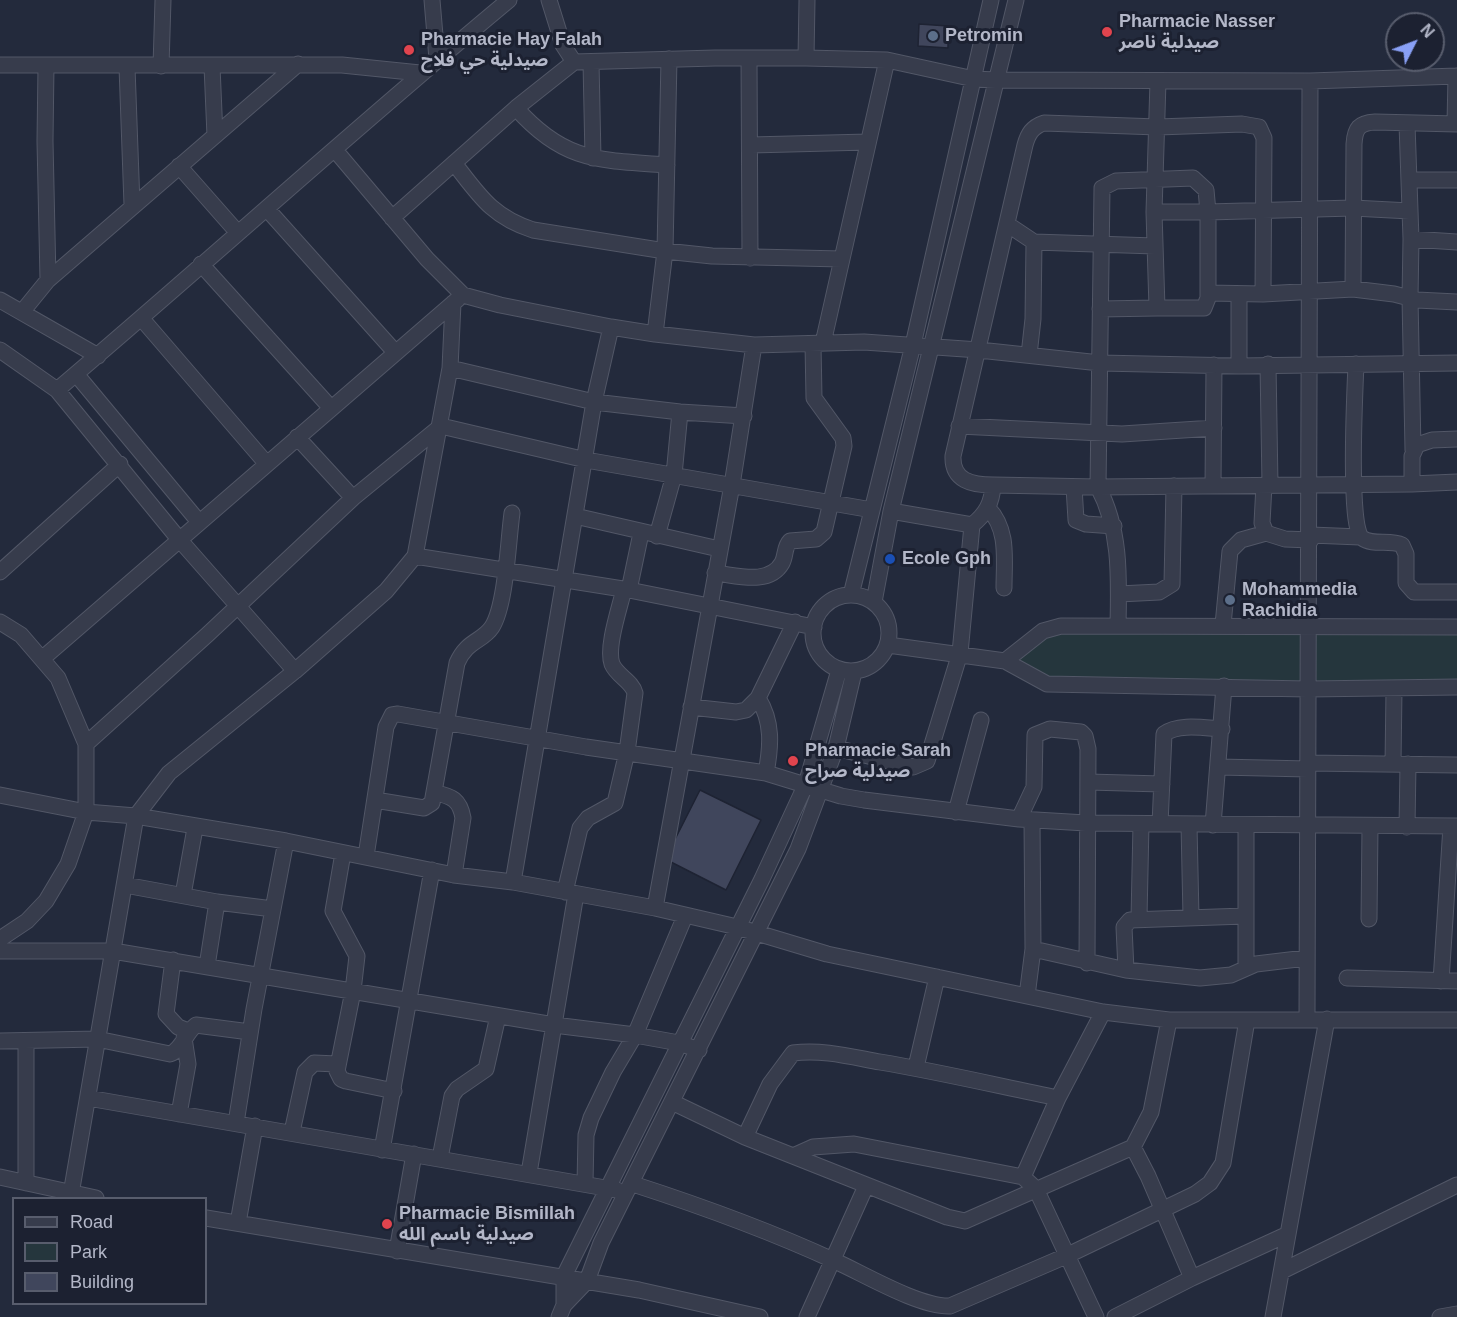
<!DOCTYPE html>
<html>
<head>
<meta charset="utf-8">
<style>
	body { margin:0 }
	#map { position:relative; width:1457px; height:1317px; overflow:hidden; background:#232a3c; font-family:Arial,sans-serif }
	canvas { display:block }
	.legend { position:absolute; left:12px; top:1197px; width:195px; height:108px; box-sizing:border-box; background:#1c2131; border:2px solid #585d6d; margin:0; padding:8px 10px; list-style:none; font-size:18px; color:#b3b7c8 }
	.legend li { display:flex; align-items:center; gap:12px; height:30px }
	.legend b { width:30px; border:2px solid #585d6d }
	.north { position:absolute; left:1385px; top:12px; width:60px; height:60px; box-sizing:border-box; background:#1c2131; border:2px solid #585d6d; border-radius:50%; rotate:48deg; font-size:16px; font-weight:700; line-height:24px; text-align:center; color:#b3b7c8 }
	.north::after { content:''; display:block; margin:auto; width:21px; height:27px; background:#89a0f6; clip-path:polygon(50% 0,100% 100%,50% 72%,0 100%) }
</style>
</head>
<body>
<div id="map">
<canvas width="1457" height="1317"></canvas>
<ul class="legend">
<li><b style="height:8px;background:#373c4c"></b>Road</li>
<li><b style="height:16px;background:#25363d"></b>Park</li>
<li><b style="height:16px;background:#40465c"></b>Building</li>
</ul>
<div class="north">N</div>
</div>
<script>
const c = document.querySelector('canvas').getContext('2d');
c.lineJoin = 'round';
function paint(path, color) { c.fillStyle = color; c.fill(path, 'evenodd'); }
function strokePath(path, color, width, dash) { c.strokeStyle = color; c.lineWidth = width; c.lineCap = dash ? 'butt' : 'round'; c.setLineDash(dash || []); c.stroke(path); }
function label(font, color, halo, rows, align = 'center') {
  c.font = font + ' Arial,"Noto Sans Arabic",sans-serif'; c.lineWidth = 6; c.setLineDash([]); c.textBaseline = 'middle'; c.strokeStyle = halo; c.fillStyle = color; for (const [text, x, y, turn = 0] of rows) {
    c.save(); c.translate(x, y); c.rotate((+turn || 0) * Math.PI / 180); c.textAlign = isNaN(turn) ? turn : align; if (halo) c.strokeText(text, 0, 0); c.fillText(text, 0, 0); c.restore();
  }
}
const green = new Path2D(`
	M 1052,630 L 1457,635 L 1457,686 L 1039,687 L 1008,665 Z`);
const building = new Path2D(`
	M 919,24 L 948,26 L 948,48 L 918,46 Z
	M 700,790 L 761,820 L 726,890 L 665,859 Z`);
const minor = new Path2D(`
	M 432,0 L 437,59
	M 549,0 L 563,45 L 574,62
	M 807,0 L 806,58 L 887,60 L 974,79 L 996,80 L 1310,81 L 1457,76
	M 749,58 L 750,258
	M 591,62 L 593,158
	M 0,65 L 342,65 L 420,73
	M 46,66 L 45,141 L 48,280
	M 161,66 L 163,0
	M 212,66 L 215,136
	M 127,67 L 132,205
	M 516,108 C 564,162 598,160 667,165
	M 1407,124 L 1411,239 L 1410,298 L 1413,450
	M 1455,124 L 1456,76
	M 751,145 L 868,142
	M 335,150 L 427,259 L 463,295 L 500,305 L 611,327 L 655,334 L 754,345 L 864,342 L 979,350 L 1100,363 L 1239,366 L 1457,363
	M 454,163 C 479,195 492,217 533,230 L 665,251 L 712,256 L 842,259
	M 179,166 L 238,233
	M 1409,180 L 1457,180
	M 267,209 L 395,352
	M 1154,212 L 1208,212 L 1208,298 L 1204,308 L 1157,308 Z
	M 1154,212 L 1158,81
	M 392,218 L 516,108 L 574,62 L 715,58 L 806,58
	M 1007,224 L 1034,242
	M 1411,239 L 1457,242
	M 201,264 L 330,407
	M 1353,289 L 1354,144 C 1355,128 1359,123 1375,122 L 1457,124
	M 1208,293 L 1263,294 L 1353,289 L 1394,294 L 1417,300 L 1457,302
	M 0,300 L 98,356
	M 1100,309 L 1157,308
	M 22,312 L 48,280 L 298,64
	M 142,319 L 266,463
	M 655,334 L 665,251 L 669,59
	M 823,343 L 887,60
	M 0,350 L 57,390 L 178,538 L 295,671
	M 1029,355 L 1033,319 L 1034,242 L 1155,246
	M 1268,364 L 1270,485
	M 1356,364 C 1355,388 1348,528 1362,538 C 1373,546 1390,539 1402,545 L 1406,554 L 1406,583 L 1414,592 L 1457,592
	M 1239,366 L 1239,294
	M 450,368 L 594,402 L 680,412 L 744,416
	M 76,374 L 199,522
	M 57,390 C 209,261 356,127 509,0
	M 959,426 L 1122,434 L 1214,428
	M 297,437 L 353,498
	M 1412,484 L 1457,482
	M 993,485 C 972,485 952,481 953,456 L 1025,145 C 1028,134 1032,127 1044,123 L 1158,127 L 1242,124 L 1259,127 L 1264,138 L 1263,294
	M 1264,485 L 1262,523 L 1266,533 L 1285,539 L 1311,540
	M 1213,486 L 1214,365
	M 1074,487 L 1076,520 L 1086,524 L 1114,526
	M 988,508 C 1009,530 1004,559 1004,588
	M 575,516 L 719,549
	M 972,525 C 986,514 992,503 993,485 L 1098,487 L 1412,484 L 1412,456 L 1417,445 L 1432,440 L 1457,439
	M 1311,535 L 1360,537
	M 657,536 L 674,475 L 680,412
	M 415,556 L 629,590 L 814,627
	M 0,572 L 120,464
	M 715,573 C 736,575 769,586 782,563 C 786,556 784,547 790,541 L 816,539 L 824,532 L 844,446 L 843,438 L 814,398 L 813,344
	M 629,590 L 641,533
	M 1119,594 L 1159,592 L 1172,584 L 1174,486
	M813 633a38 38 0 1 1 76 0a38 38 0 1 1-76 0Z
	M 851,595 L 913,345 L 991,0
	M 874,602 L 891,511 L 1016,0
	M 0,622 L 21,635 L 58,678 L 86,744 L 86,812 L 68,864 L 46,901 L 27,921 L 0,939
	M 1223,625 L 1230,551 L 1241,540 L 1266,533
	M 1118,626 C 1119,578 1121,530 1098,487 L 1102,188 L 1116,181 L 1193,178 L 1206,190 L 1208,212 L 1353,208 L 1410,211
	M 888,645 L 1005,661 L 1047,684 L 1308,689 L 1457,687
	M 43,658 L 458,299
	M 1005,661 L 1043,631 L 1061,626 L 1457,627
	M 758,698 C 773,722 771,746 766,773
	M 691,707 L 736,712 L 746,710 L 758,698 L 795,622
	M 86,744 L 207,635 L 353,498 L 441,426 L 586,460 L 872,510
	M 836,748 L 913,767 L 927,761 L 960,653 L 972,525 L 891,511
	M 1308,763 L 1457,765
	M 1393,764 L 1394,690
	M 1219,767 L 1308,769
	M 1088,782 L 1162,784
	M 435,793 C 452,796 460,800 463,818 L 454,875
	M 0,795 L 86,812 L 136,816 L 286,841 L 454,875 L 513,882 L 655,908 L 737,927 L 827,954 L 1103,1012 L 1169,1020 L 1457,1020
	M 375,800 L 424,808 L 432,803 L 457,663 C 467,640 482,642 492,627 C 506,605 508,542 512,513
	M 956,812 L 981,720
	M 1019,819 L 1034,787 L 1035,735 L 1050,729 L 1081,732 L 1085,736 L 1088,749 L 1087,963
	M 1160,824 L 1164,734 C 1178,723 1205,728 1222,729
	M 1189,825 L 1191,917
	M 1213,825 L 1224,686
	M 1246,825 L 1246,967
	M 1407,827 L 1408,764
	M 343,853 L 333,911 L 357,956 L 353,991 L 337,1071 L 341,1079 L 346,1081 L 394,1091
	M 366,856 L 386,727 L 392,715 L 398,714 L 586,747 L 766,773 L 841,796 L 864,800 L 1019,819 L 1086,823 L 1457,826
	M 513,882 L 594,402 L 611,327
	M 125,885 L 217,902 L 207,966
	M 565,892 L 580,828 L 588,818 L 615,803 L 627,752 L 635,693 C 632,681 617,676 612,664 C 606,647 620,607 624,589
	M 183,895 L 195,828
	M 217,902 L 273,909
	M 655,908 L 732,485 L 754,345
	M 1139,918 L 1141,824
	M 1369,919 L 1370,827
	M 1033,949 L 1126,970 L 1200,978 L 1231,975 L 1256,964 L 1306,958
	M 0,951 L 113,951 L 554,1025 L 635,1035 L 679,1043 L 699,1050
	M 173,960 L 166,1014 L 178,1027 L 188,1031
	M 1126,970 L 1124,927 L 1130,920 L 1245,916
	M 1347,978 L 1457,981
	M 1441,981 L 1451,826
	M 1027,996 L 1033,949 L 1032,820
	M 1307,1019 L 1310,81
	M 0,1041 L 97,1039 L 170,1054 C 182,1050 185,1033 196,1025 L 250,1032
	M 26,1041 L 26,1183
	M 916,1067 L 937,977
	M 88,1098 L 617,1190
	M 672,1102 L 745,1137 L 947,1217 L 965,1221 L 1133,1147 L 1151,1112 L 1169,1020
	M 179,1114 L 188,1064 L 184,1038
	M 236,1123 L 254,1009 L 286,841
	M 292,1132 L 305,1072 L 314,1063 L 337,1064
	M 745,1137 L 770,1084 L 793,1053 C 822,1049 852,1057 880,1062 C 940,1072 999,1086 1058,1098
	M 1133,1147 L 1148,1176 L 1192,1278 L 1288,1234
	M 382,1150 L 432,870
	M 793,1156 L 813,1147 L 854,1144 L 1023,1177 L 1036,1189 L 1096,1317
	M 440,1158 L 452,1096 L 457,1089 L 486,1069 L 498,1016
	M 529,1173 L 576,894
	M 0,1177 L 96,1198
	M 1023,1177 L 1058,1098 L 1103,1012
	M 585,1184 L 586,1135 L 591,1118 L 613,1072 L 635,1035 L 685,916
	M 633,1184 C 701,1206 770,1231 835,1261 C 864,1274 919,1307 950,1306 L 1066,1256 L 1195,1194 L 1210,1183 L 1223,1163 L 1247,1020
	M 71,1194 L 136,816 L 169,773 L 295,671 L 386,591 L 415,556 L 450,368 L 453,303
	M 206,1218 L 639,1290 L 760,1317
	M 238,1223 L 255,1126
	M 397,1251 L 414,1154
	M 1282,1271 L 1457,1185
	M 564,1305 L 564,1276 L 762,879 L 806,784 L 839,670
	M 559,1317 L 564,1305 L 587,1281 L 601,1243 L 798,849 L 836,748 L 854,672
	M 807,1317 L 866,1186
	M 1115,1317 L 1192,1278
	M 1273,1317 L 1327,1019
	M 1440,1317 L 1457,1314`);
const markers = [
	[1107,32,6,"#e0444e"],
	[933,36,6,"#5c6f8a"],
	[409,50,6,"#e0444e"],
	[890,559,6,"#1a4fb4"],
	[1230,600,6,"#5c6f8a"],
	[793,761,6,"#e0444e"],
	[387,1224,6,"#e0444e"]
];
const poiNames = [
	["Pharmacie Nasser",1119,22],
	["صيدلية ناصر",1119,43],
	["Petromin",945,36],
	["Pharmacie Hay Falah",421,40],
	["صيدلية حي فلاح",421,61],
	["Ecole Gph",902,559],
	["Mohammedia",1242,590],
	["Rachidia",1242,611],
	["Pharmacie Sarah",805,751],
	["صيدلية صراح",805,772],
	["Pharmacie Bismillah",399,1214],
	["صيدلية باسم الله",399,1235]
];
paint(green, '#25363d');
paint(building, '#40465c');
strokePath(building, '#1e2333', 1.5);
strokePath(minor, '#525767', 17);
strokePath(minor, '#373c4c', 15);
for (const [x, y, r, color] of markers) { const dot = new Path2D(); dot.arc(x, y, r, 0, 2 * Math.PI); c.fillStyle = color; c.fill(dot); strokePath(dot, '#1c2131', 2); }
label('bold 18px', '#b3b7c8', '#1c2131', poiNames, 'left');
</script>
</body>
</html>
